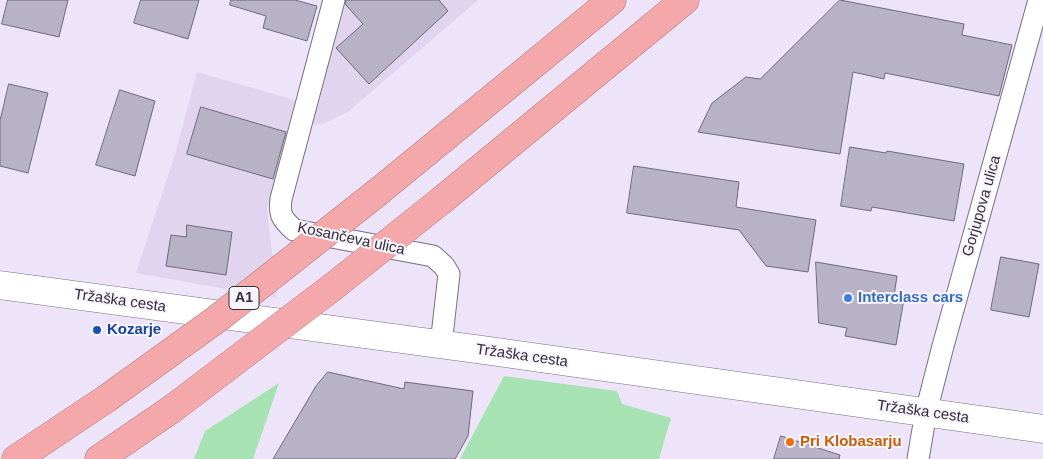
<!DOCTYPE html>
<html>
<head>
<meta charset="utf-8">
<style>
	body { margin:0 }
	canvas { display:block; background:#eee4f9 }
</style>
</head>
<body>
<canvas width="1043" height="459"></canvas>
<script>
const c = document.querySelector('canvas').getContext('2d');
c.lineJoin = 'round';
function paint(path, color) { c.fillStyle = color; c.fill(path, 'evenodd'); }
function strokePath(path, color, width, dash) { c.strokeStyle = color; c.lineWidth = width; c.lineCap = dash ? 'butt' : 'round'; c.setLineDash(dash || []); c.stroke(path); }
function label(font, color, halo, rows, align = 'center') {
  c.font = font + ' Arial,sans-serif'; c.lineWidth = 4; c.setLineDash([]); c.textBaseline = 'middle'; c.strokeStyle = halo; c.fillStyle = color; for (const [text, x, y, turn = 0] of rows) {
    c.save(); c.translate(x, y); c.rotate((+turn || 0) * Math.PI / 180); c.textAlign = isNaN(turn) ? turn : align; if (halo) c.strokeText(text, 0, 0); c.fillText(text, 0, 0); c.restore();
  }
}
const built = new Path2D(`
	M 342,0 L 478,0 L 349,111 L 323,124 L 305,126 Z
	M 197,72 L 295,100 L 287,132 L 289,133 L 267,208 L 277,298 L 136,273 L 176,151 Z`);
const green = new Path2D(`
	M 504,376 L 617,391 L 622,404 L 671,418 L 659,459 L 460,459 Z
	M 279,383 L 253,459 L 194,459 L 205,431 Z`);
const building = new Path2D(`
	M 8,0 L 68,0 L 59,37 L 2,24 Z
	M 141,0 L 199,0 L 188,39 L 134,23 Z
	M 231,0 L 295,0 L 317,6 L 307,41 L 263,28 L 266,16 L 230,5 Z
	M 346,0 L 439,0 L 448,11 L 369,84 L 336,48 L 363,24 L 346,5 Z
	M 840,0 L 964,24 L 962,35 L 1012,45 L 999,96 L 885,73 L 884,79 L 853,72 L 840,154 L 698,132 L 712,103 L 746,77 L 760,79 Z
	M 9,84 L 48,93 L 28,173 L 0,166 L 0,121 Z
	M 120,90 L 155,101 L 135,176 L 96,165 Z
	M 201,107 L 286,132 L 273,179 L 187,154 Z
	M 850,147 L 886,153 L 887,151 L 964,164 L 954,221 L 872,207 L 871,211 L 841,206 Z
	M 634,166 L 739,182 L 736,207 L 816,220 L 808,272 L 766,266 L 739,230 L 627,213 Z
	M 187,225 L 232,232 L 226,275 L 166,266 L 171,235 L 186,237 Z
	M 1001,257 L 1039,264 L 1029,317 L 991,310 Z
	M 816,262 L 897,276 L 894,296 L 904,299 L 896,345 L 845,336 L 847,328 L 819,323 Z
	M 328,372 L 404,389 L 405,382 L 473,391 L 468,436 L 455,459 L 273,459 L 316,386 Z
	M 781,436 L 840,455 L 839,459 L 774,459 Z`);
const minor = new Path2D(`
	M 334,0 L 281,199 C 279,215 282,219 294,230 L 433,256 L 444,266 L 449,274 L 441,345
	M 918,459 L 926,412 L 943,346 L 1039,0`);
const secondary = new Path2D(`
	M 0,285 L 483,350 L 1043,429`);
const motorway = new Path2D(`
	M 378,192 L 612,0
	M 442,200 L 685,0
	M 16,459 L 106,399
	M 99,459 L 172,409`);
const motorwayBridge = new Path2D(`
	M 106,399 L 217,319 L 378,192
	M 172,409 L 334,286 L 442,200`);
const markers = [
	[848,298,5,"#3f7fe0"],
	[97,330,5,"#1a4fb4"],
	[790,442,5,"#e8710a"]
];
const shields = [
	[244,298,30]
];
const shieldNames = [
	["A1",244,298]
];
const streetNames = [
	["Gorjupova ulica",982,206,-74],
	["Kosančeva ulica",351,239,12],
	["Tržaška cesta",120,301,8],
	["Tržaška cesta",522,356,8],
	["Tržaška cesta",923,412,8]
];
const shopNames = [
	["Interclass cars",858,298]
];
const transitNames = [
	["Kozarje",107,330]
];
const foodNames = [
	["Pri Klobasarju",800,442]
];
paint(built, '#e1d4ee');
paint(green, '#a7e2b3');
paint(building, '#b8b2c6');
strokePath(building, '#6e697b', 1);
strokePath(minor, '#786f81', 23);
strokePath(secondary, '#786f81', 29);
strokePath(motorway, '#b17d81', 29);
strokePath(minor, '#fff', 21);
strokePath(secondary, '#fff', 28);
strokePath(motorway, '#f5a8a9', 28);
strokePath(motorwayBridge, '#b17d81', 29, []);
strokePath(motorwayBridge, '#f5a8a9', 28);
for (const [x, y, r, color] of markers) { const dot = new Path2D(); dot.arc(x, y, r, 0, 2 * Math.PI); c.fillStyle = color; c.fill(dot); strokePath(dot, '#f8f4fd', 2); }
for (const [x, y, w] of shields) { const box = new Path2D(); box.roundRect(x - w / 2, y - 11.5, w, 23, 4); c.fillStyle = '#f8f4fd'; c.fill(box); strokePath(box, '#322e36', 1); }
label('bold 14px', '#322e36', null, shieldNames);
label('15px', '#322e36', '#f8f4fd', streetNames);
label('bold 15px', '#366cbe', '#f8f4fd', shopNames, 'left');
label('bold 15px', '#164399', '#f8f4fd', transitNames, 'left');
label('bold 15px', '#c56008', '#f8f4fd', foodNames, 'left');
</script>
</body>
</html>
